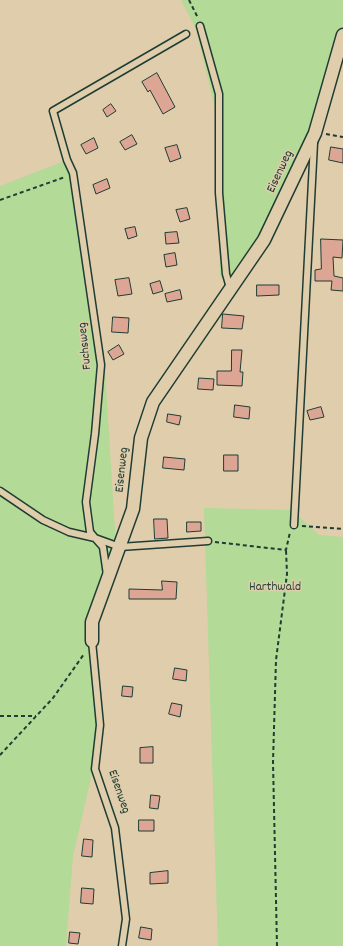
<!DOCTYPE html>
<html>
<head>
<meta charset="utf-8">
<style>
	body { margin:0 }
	canvas { display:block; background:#dfcdab }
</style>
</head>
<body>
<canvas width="343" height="946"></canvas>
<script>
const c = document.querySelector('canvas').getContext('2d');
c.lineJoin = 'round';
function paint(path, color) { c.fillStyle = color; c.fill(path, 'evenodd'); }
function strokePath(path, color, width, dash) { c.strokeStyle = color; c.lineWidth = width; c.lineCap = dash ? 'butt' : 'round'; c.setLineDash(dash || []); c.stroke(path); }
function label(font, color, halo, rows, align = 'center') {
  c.font = font + ' Dekko,sans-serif'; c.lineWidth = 3; c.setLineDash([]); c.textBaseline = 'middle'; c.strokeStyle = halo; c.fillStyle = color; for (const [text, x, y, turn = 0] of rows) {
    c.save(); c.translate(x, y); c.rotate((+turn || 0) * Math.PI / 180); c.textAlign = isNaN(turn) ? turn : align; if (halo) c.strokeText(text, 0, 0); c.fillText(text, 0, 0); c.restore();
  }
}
const green = new Path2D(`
	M 181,0 L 343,0 L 343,24 L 312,129 L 272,217 L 229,286 L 220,276 L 215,108 L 196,29 Z
	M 67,160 L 105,370 L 116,547 L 90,624 L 97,726 L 93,769 L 73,856 L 66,946 L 0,946 L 0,186 Z
	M 204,508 L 292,510 L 319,535 L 343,537 L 343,946 L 218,946 Z`);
const building = new Path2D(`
	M 157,73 L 175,107 L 163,114 L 150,90 L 148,92 L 142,82 Z
	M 111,104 L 116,111 L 107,117 L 103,110 Z
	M 132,135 L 137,144 L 125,150 L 120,142 Z
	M 94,138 L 98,148 L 86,154 L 81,145 Z
	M 177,145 L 181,158 L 170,162 L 165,148 Z
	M 331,147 L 343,149 L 343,163 L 329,160 Z
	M 107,179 L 110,188 L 96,194 L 93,185 Z
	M 187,208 L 190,219 L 180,222 L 176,210 Z
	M 135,227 L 137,236 L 128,239 L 125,229 Z
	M 177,232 L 179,243 L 166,244 L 165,233 Z
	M 321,239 L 343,240 L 342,258 L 333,257 L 334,276 L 343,278 L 343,291 L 331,290 L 332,281 L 315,281 L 315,270 L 321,269 Z
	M 175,253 L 177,265 L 166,267 L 164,255 Z
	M 129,278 L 132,294 L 118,296 L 115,280 Z
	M 160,281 L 163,291 L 153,294 L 150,284 Z
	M 257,285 L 279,285 L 279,295 L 257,296 Z
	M 180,290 L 182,299 L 167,302 L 165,294 Z
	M 223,314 L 244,316 L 242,329 L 222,328 Z
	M 113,317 L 129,318 L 128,333 L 112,332 Z
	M 119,345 L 124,354 L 113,360 L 108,352 Z
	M 232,350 L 242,350 L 240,372 L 243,372 L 242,386 L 217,385 L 217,371 L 231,371 Z
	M 199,378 L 214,379 L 213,390 L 198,389 Z
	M 235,405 L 250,407 L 249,419 L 234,417 Z
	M 321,407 L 324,417 L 310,420 L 307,411 Z
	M 168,414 L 181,416 L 179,425 L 167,422 Z
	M 224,455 L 238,455 L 238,471 L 224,471 Z
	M 164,457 L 185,459 L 184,470 L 163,468 Z
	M 154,519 L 167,519 L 168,538 L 155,539 Z
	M 187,522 L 201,522 L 201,531 L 187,532 Z
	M 162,581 L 177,582 L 176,599 L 129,599 L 129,589 L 162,590 Z
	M 175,668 L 187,670 L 186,681 L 173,679 Z
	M 123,686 L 133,687 L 132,697 L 122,696 Z
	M 172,703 L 182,705 L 180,717 L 169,714 Z
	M 153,747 L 153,763 L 140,763 L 140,748 Z
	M 151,795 L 160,796 L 158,809 L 150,808 Z
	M 139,820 L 154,820 L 154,831 L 139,831 Z
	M 84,839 L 93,840 L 92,857 L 82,856 Z
	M 168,871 L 168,883 L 150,884 L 150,873 Z
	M 82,888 L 94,889 L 93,904 L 81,903 Z
	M 141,927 L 152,929 L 151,940 L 139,938 Z
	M 70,932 L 80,933 L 78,944 L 69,943 Z`);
const path = new Path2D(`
	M 189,0 L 198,18
	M 326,134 L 343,137
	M 0,200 L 65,177
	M 302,526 L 343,529
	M 215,542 L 286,550 L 290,532
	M 0,716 L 36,716
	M 0,755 L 53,698 L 84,654
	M 277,946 L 273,762 L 276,660 L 287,574 L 286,550`);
const lane = new Path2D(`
	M 200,26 L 219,94 L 219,193 L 226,274 L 230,288
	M 186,34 L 53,111 L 67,160 L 73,173 L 101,365 L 95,434 L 86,502 L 90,532 L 95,538 L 120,547 L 208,541
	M 0,491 L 43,520 L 69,532 L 95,538 L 103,547 L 107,575
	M 294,525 L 314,143
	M 92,641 L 100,725 L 95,769 L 115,828 L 126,919 L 122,946`);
const street = new Path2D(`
	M 92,641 L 92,622 L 133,509 L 141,438 L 153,402 L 264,240 L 315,133 L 343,35`);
const streetNames = [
	["Eisenweg",281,172,-65],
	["Fuchsweg",86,346,-96],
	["Eisenweg",123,470,-84],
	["Eisenweg",118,792,71]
];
const parkNames = [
	["Harthwald",275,588]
];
paint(green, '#b3da96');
paint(building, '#dda694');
strokePath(building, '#1f3d34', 1);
strokePath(lane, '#1f3d34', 9);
strokePath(street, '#1f3d34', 15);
strokePath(path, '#1f3d34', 2, [4, 3]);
strokePath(lane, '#dfcdab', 6);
strokePath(street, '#dfcdab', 12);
label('13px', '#1f3d34', '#dfcdab', streetNames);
label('13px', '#264539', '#dfcdab', parkNames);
</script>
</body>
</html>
